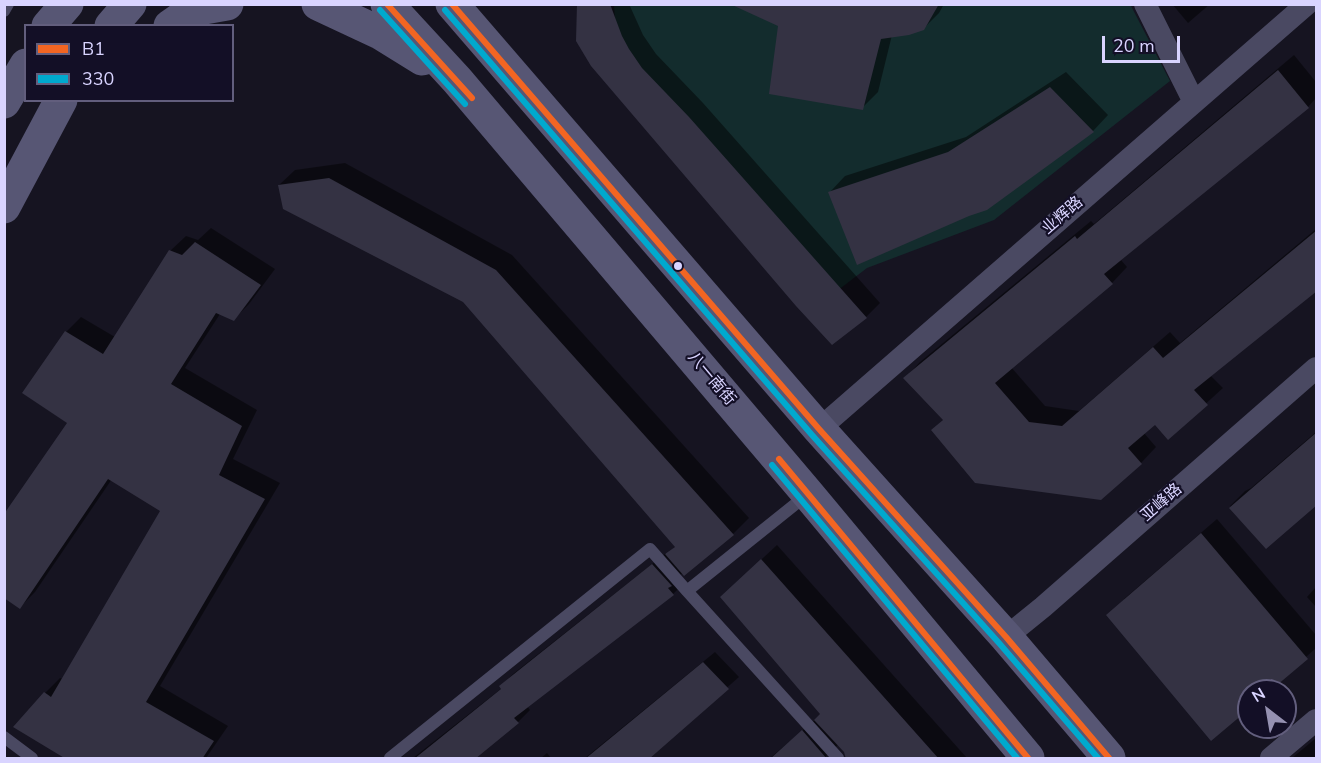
<!DOCTYPE html>
<html>
<head>
<meta charset="utf-8">
<style>
	body { margin:0 }
	#map { position:relative; width:1321px; height:763px; overflow:hidden; background:#161421; font-family:"Nunito Sans",sans-serif }
	canvas { display:block }
	.frame { position:absolute; inset:0; border:6px solid #d9d4ff; pointer-events:none }
	.legend { position:absolute; left:24px; top:24px; width:210px; height:78px; box-sizing:border-box; background:#130f26; border:2px solid #625e7d; margin:0; padding:8px 10px; list-style:none; font-size:18px; color:#d9d4ff }
	.legend li { display:flex; align-items:center; gap:12px; height:30px }
	.legend b { width:30px; border:2px solid #625e7d }
	.north { position:absolute; left:1237px; top:679px; width:60px; height:60px; box-sizing:border-box; background:#130f26; border:2px solid #625e7d; border-radius:50%; rotate:329deg; font-size:16px; font-weight:700; line-height:24px; text-align:center; color:#d9d4ff }
	.north::after { content:''; display:block; margin:auto; width:21px; height:27px; background:#9591b1; clip-path:polygon(50% 0,100% 100%,50% 72%,0 100%) }
	.scale { position:absolute; left:1102px; top:36px; width:78px; height:27px; box-sizing:border-box; border:3px solid #d9d4ff; border-top:0; padding-left:8px; font-size:18px; line-height:21px; white-space:nowrap; color:#d9d4ff; -webkit-text-stroke:4px #130f26; paint-order:stroke }
</style>
</head>
<body>
<div id="map">
<canvas width="1321" height="763"></canvas>
<div class="frame"></div>
<ul class="legend">
<li><b style="height:8px;background:#f26522"></b>B1</li>
<li><b style="height:8px;background:#00a9ce"></b>330</li>
</ul>
<div class="north">N</div>
<div class="scale">20 m</div>
</div>
<script>
const c = document.querySelector('canvas').getContext('2d');
c.lineJoin = 'round';
function paint(path, color) { c.fillStyle = color; c.fill(path, 'evenodd'); }
function strokePath(path, color, width, dash) { c.strokeStyle = color; c.lineWidth = width; c.lineCap = dash ? 'butt' : 'round'; c.setLineDash(dash || []); c.stroke(path); }
function label(font, color, halo, rows, align = 'center') {
  c.font = font + ' "Nunito Sans","Noto Sans SC",sans-serif'; c.lineWidth = 4.5; c.setLineDash([]); c.textBaseline = 'middle'; c.strokeStyle = halo; c.fillStyle = color; for (const [text, x, y, turn = 0] of rows) {
    c.save(); c.translate(x, y); c.rotate((+turn || 0) * Math.PI / 180); c.textAlign = isNaN(turn) ? turn : align; if (halo) c.strokeText(text, 0, 0); c.fillText(text, 0, 0); c.restore();
  }
}
const green = new Path2D(`
	M 1130,4 L 1170,81 L 994,220 L 867,268 L 816,307 L 611,69 L 615,21 L 614,5 Z`);
const shadow = new Path2D(`
	M 579,4 L 629,4 L 643,35 L 656,54 L 703,103 L 880,303 L 866,317 Z
	M 745,4 L 944,4 L 939,13 L 923,29 L 892,35 L 878,92 L 862,108 L 780,25 Z
	M 1172,4 L 1210,4 L 1188,23 Z
	M 1294,55 L 1316,82 L 1316,98 L 1308,107 L 1121,260 L 1127,267 L 1112,283 L 1011,367 L 1045,406 L 1079,411 L 1170,332 L 1180,343 L 1316,229 L 1316,289 L 1210,375 L 1223,388 L 1168,438 L 1155,423 L 1144,433 L 1156,447 L 1141,463 L 933,430 L 944,419 L 905,378 L 920,362 L 1091,221 L 1094,224 Z
	M 1066,72 L 1108,115 L 1093,131 L 830,192 L 845,176 L 966,137 Z
	M 345,163 L 512,255 L 749,518 L 733,534 L 680,575 L 685,582 L 673,594 L 527,706 L 530,710 L 518,722 L 473,758 L 413,758 L 502,688 L 501,686 L 513,674 L 666,553 L 667,555 L 676,546 L 464,301 L 279,185 L 295,170 Z
	M 211,228 L 275,269 L 249,304 L 234,319 L 220,314 L 185,368 L 257,410 L 233,459 L 280,483 L 160,686 L 228,726 L 206,758 L 69,758 L 45,693 L 60,678 L 63,679 L 162,510 L 112,479 L 35,592 L 20,607 L 69,422 L 66,332 L 81,317 L 115,337 L 170,251 L 186,236 L 198,240 Z
	M 1316,432 L 1316,503 L 1266,547 L 1230,506 L 1245,491 L 1251,488 Z
	M 1217,519 L 1316,635 L 1316,648 L 1268,691 L 1249,691 L 1249,707 L 1124,599 Z
	M 777,545 L 967,758 L 860,758 L 839,744 L 824,758 L 770,758 L 822,714 L 737,582 Z
	M 1316,587 L 1316,607 L 1307,597 Z
	M 715,652 L 739,677 L 647,758 L 585,758 Z
	M 1316,738 L 1316,758 L 1292,758 Z
	M 547,753 L 551,758 L 541,758 Z`);
const building = new Path2D(`
	M 577,4 L 610,4 L 622,36 L 629,49 L 642,68 L 689,117 L 867,318 L 832,345 L 796,306 L 591,66 L 576,41 Z
	M 730,4 L 939,4 L 924,30 L 909,35 L 881,39 L 863,110 L 769,94 L 778,26 Z
	M 1278,70 L 1309,108 L 1104,274 L 1113,284 L 995,383 L 1029,422 L 1062,426 L 1153,347 L 1163,358 L 1317,230 L 1317,291 L 1194,390 L 1208,405 L 1168,440 L 1155,425 L 1128,448 L 1142,464 L 1101,500 L 975,483 L 931,430 L 943,420 L 903,378 L 1075,236 L 1077,239 Z
	M 1050,87 L 1094,132 L 987,210 L 969,216 L 857,265 L 828,192 L 948,152 Z
	M 329,178 L 496,270 L 734,535 L 684,576 L 665,554 L 675,547 L 463,302 L 283,209 L 278,185 Z
	M 195,242 L 261,285 L 234,321 L 216,313 L 171,384 L 242,426 L 219,475 L 265,499 L 146,702 L 214,741 L 202,759 L 66,759 L 13,727 L 44,692 L 51,697 L 160,511 L 108,479 L 20,609 L 4,598 L 4,514 L 67,423 L 22,393 L 65,331 L 103,354 L 169,250 L 182,255 Z
	M 1317,432 L 1317,505 L 1266,549 L 1229,508 Z
	M 1201,533 L 1308,659 L 1270,691 L 1249,691 L 1249,709 L 1211,741 L 1106,615 Z
	M 761,559 L 939,759 L 846,759 L 844,752 L 814,720 L 820,714 L 720,597 Z
	M 652,564 L 672,586 L 668,588 L 674,595 L 514,718 L 519,723 L 475,759 L 414,759 L 501,689 L 499,686 Z
	M 703,662 L 729,689 L 649,759 L 585,759 Z
	M 802,730 L 827,759 L 770,759 Z`);
const lane = new Path2D(`
	M 4,11 L 8,4
	M 687,591 L 838,758
	M 4,737 L 32,758
	M 390,758 L 650,549 L 687,591 L 808,494`);
const street = new Path2D(`
	M 1145,4 L 1194,102
	M 819,429 L 1307,4
	M 1006,637 L 1043,607 L 1316,368
	M 1271,758 L 1316,720`);
const secondary = new Path2D(`
	M 318,4 L 380,33 L 422,59
	M 387,4 L 457,80 L 808,494 L 1028,758
	M 452,4 L 819,429 L 1006,637 L 1109,758
	M 48,26 L 67,4
	M 111,26 L 130,4
	M 170,26 L 193,10 L 227,4
	M 4,102 L 26,65
	M 4,207 L 61,100`);
const bus1 = new Path2D(`
	M 387,4 L 472,98
	M 452,4 L 819,429 L 1006,637 L 1109,758
	M 779,459 L 1028,758`);
const bus2 = new Path2D(`
	M 380,10 L 465,104
	M 445,10 L 812,435 L 999,643 L 1098,758
	M 772,465 L 1017,758`);
const markers = [
	[678,266,5,"#d9d4ff"]
];
const streetNames = [
	["业辉路",1063,216,-41],
	["八一南街",711,379,50],
	["亚峰路",1162,503,-41]
];
paint(green, '#132c2d');
paint(shadow, '#0007');
paint(building, '#343243');
strokePath(lane, '#4a4962', 12);
strokePath(street, '#4a4962', 22);
strokePath(secondary, '#575674', 33);
strokePath(bus1, '#f26522', 6);
strokePath(bus2, '#00a9ce', 6);
for (const [x, y, r, color] of markers) { const dot = new Path2D(); dot.arc(x, y, r, 0, 2 * Math.PI); c.fillStyle = color; c.fill(dot); strokePath(dot, '#130f26', 2); }
label('16px', '#d9d4ff', '#130f26', streetNames);
</script>
</body>
</html>
